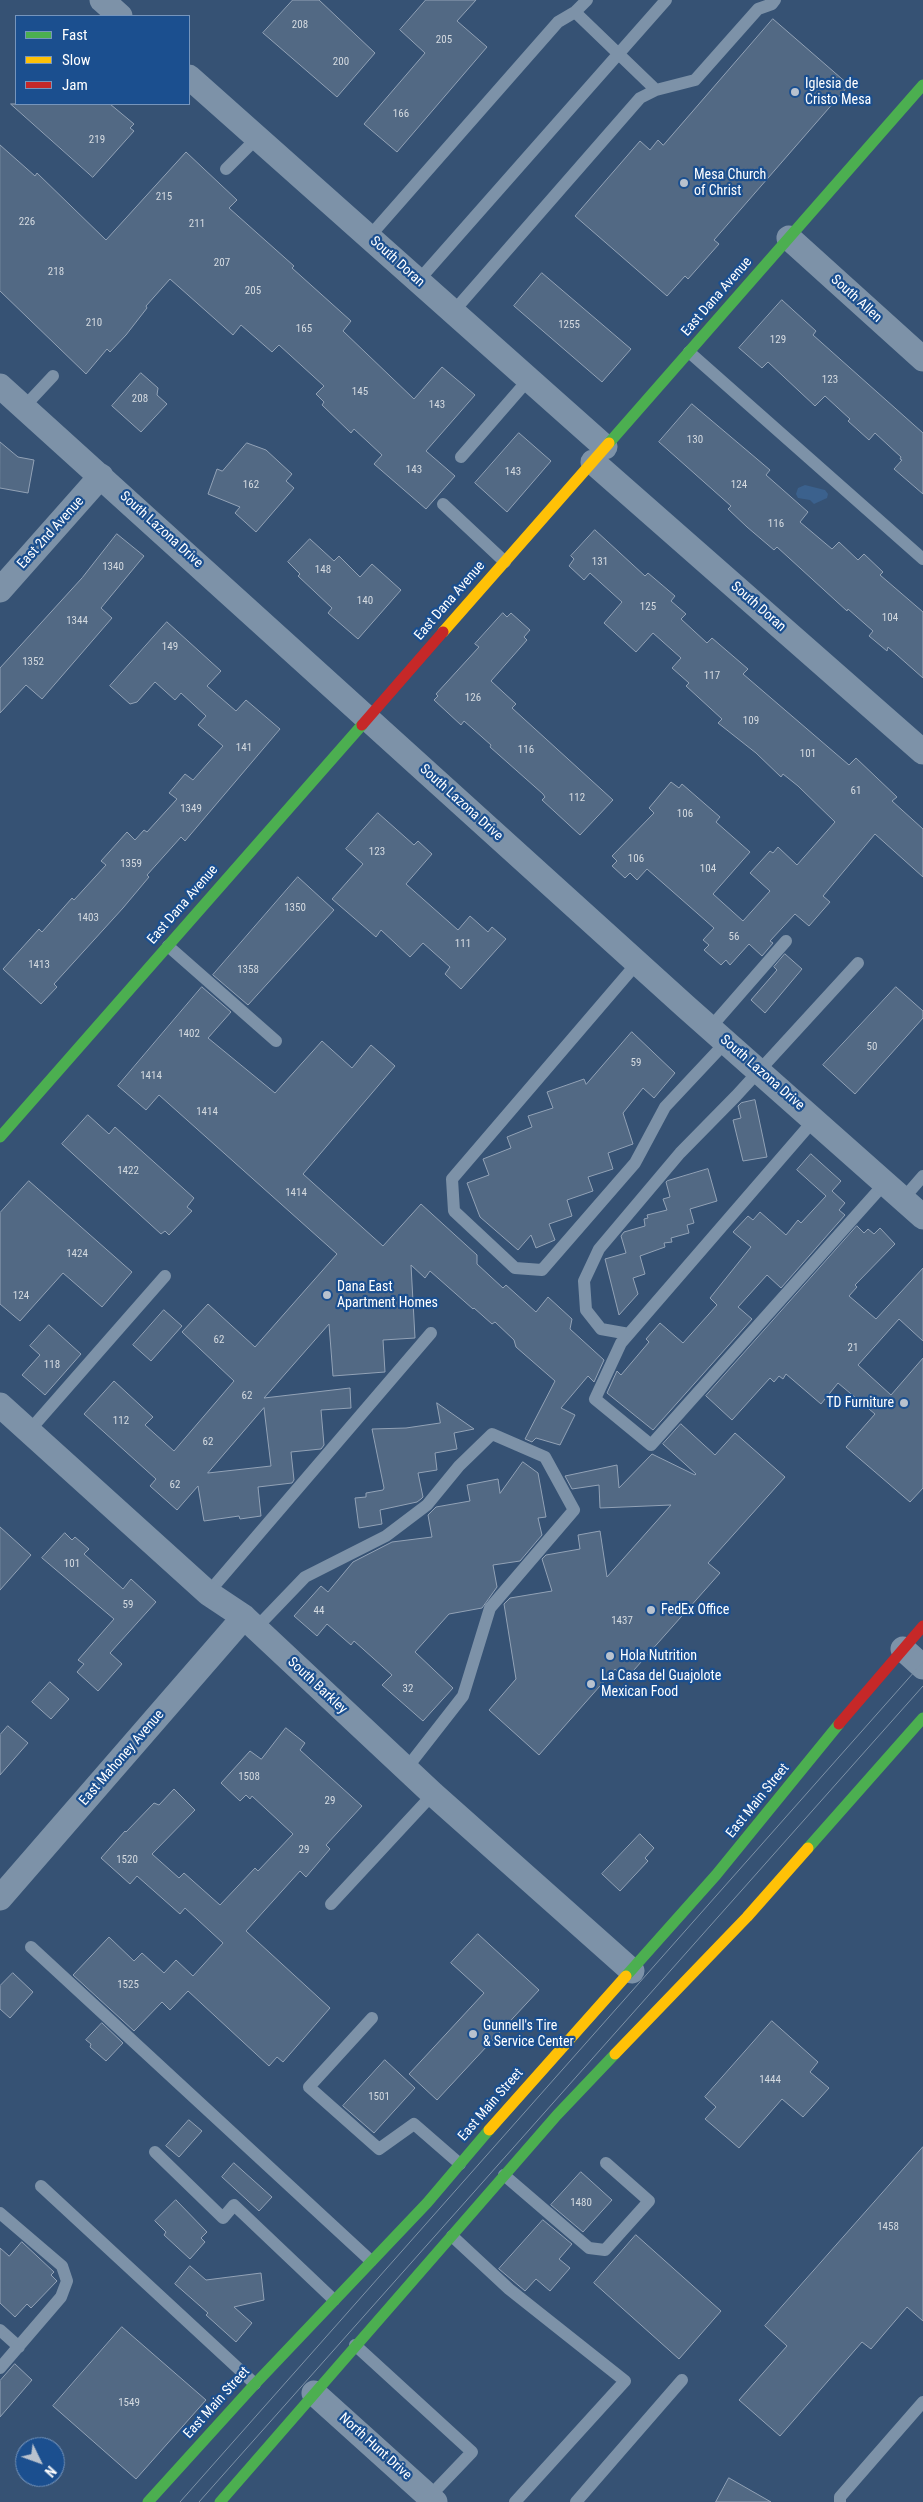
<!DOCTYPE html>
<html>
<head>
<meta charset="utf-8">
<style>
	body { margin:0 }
	#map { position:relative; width:923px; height:2502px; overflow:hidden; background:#365274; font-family:"Roboto Condensed",sans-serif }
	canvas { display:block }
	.legend { position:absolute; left:15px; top:15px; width:175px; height:90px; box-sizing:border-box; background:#1b4f8f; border:1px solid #7695bc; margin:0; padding:6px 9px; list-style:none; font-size:15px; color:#fff }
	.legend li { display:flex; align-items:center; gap:10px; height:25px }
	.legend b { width:25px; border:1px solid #7695bc }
	.north { position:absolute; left:15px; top:2437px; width:50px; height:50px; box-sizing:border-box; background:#1b4f8f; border:1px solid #7695bc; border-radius:50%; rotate:132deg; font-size:14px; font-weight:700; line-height:20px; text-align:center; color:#fff }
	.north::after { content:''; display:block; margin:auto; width:18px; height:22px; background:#b9c2ce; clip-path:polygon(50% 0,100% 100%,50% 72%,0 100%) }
</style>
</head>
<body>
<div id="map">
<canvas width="923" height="2502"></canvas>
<ul class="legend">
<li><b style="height:6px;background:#4caf50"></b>Fast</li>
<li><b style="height:6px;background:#ffc107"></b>Slow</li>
<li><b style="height:6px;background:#c62828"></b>Jam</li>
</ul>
<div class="north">N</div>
</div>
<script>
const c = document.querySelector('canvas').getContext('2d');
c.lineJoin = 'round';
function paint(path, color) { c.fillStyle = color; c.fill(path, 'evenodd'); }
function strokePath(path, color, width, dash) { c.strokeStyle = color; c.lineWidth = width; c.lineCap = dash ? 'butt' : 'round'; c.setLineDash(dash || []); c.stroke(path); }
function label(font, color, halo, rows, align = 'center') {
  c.font = font + ' "Roboto Condensed",sans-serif'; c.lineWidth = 4.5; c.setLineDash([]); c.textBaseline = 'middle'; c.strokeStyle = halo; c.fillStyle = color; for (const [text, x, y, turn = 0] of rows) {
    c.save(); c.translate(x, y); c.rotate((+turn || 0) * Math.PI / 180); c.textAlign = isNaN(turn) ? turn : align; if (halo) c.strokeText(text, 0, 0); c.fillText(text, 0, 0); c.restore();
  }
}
const water = new Path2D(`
	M 805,485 L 825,490 L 828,494 L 827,498 L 814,504 L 810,500 L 798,498 L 796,494 L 798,488 Z`);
const building = new Path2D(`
	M 293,0 L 319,0 L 375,53 L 337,97 L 263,33 Z
	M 426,0 L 476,0 L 457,21 L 487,47 L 397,152 L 364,124 L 425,53 L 400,30 Z
	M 773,19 L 849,85 L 714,240 L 719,244 L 688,279 L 685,276 L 667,296 L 575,216 L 640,141 L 650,150 L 658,140 L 663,145 Z
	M 11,104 L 110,104 L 134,124 L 130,128 L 134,131 L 93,177 Z
	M 0,145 L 35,176 L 37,173 L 106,240 L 186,152 L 237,200 L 229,208 L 294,266 L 292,268 L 351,321 L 343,331 L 414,399 L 442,367 L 475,395 L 426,451 L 455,476 L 426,509 L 374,464 L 382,455 L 354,429 L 351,433 L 322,405 L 324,402 L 316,394 L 324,386 L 279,345 L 272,352 L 241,325 L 233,335 L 170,279 L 146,306 L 147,308 L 126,335 L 110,352 L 107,349 L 86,374 L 0,291 Z
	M 542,273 L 631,349 L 602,382 L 514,306 Z
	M 782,300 L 816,331 L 813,335 L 923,433 L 923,494 L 894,469 L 902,460 L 900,459 L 901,457 L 875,433 L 869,440 L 848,421 L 850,419 L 825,396 L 815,406 L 768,362 L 762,368 L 739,348 Z
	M 141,373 L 158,388 L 157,395 L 167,404 L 141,432 L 112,406 Z
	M 692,404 L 770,470 L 766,475 L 808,512 L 800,522 L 832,549 L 839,542 L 858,560 L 864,554 L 883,572 L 880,575 L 923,612 L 923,678 L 888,647 L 887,651 L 869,636 L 873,631 L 848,609 L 847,611 L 777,547 L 774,550 L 747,527 L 728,509 L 731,506 L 659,442 Z
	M 519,433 L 551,461 L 507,512 L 475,483 Z
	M 0,442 L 18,457 L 34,460 L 28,493 L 0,488 Z
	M 247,443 L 266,450 L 292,474 L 286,481 L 294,488 L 256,532 L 235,513 L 240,507 L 208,494 L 217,469 L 222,471 Z
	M 595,530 L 645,576 L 648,573 L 675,596 L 671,601 L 686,614 L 681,619 L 707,643 L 712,638 L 748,669 L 743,674 L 849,765 L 856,758 L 897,797 L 892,801 L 923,829 L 923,877 L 875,834 L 823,896 L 830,902 L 809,926 L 795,914 L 770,941 L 773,943 L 762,956 L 749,944 L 730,965 L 726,960 L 721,965 L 704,950 L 709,945 L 703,940 L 714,928 L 647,869 L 637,880 L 630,873 L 625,878 L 612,866 L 617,861 L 612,856 L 654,813 L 649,808 L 671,782 L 679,788 L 682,784 L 720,817 L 716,822 L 750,852 L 713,894 L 743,921 L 770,891 L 750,873 L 770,851 L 773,853 L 778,847 L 797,865 L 835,822 L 798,786 L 783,774 L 781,777 L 756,753 L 718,723 L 722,719 L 686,686 L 689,683 L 672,668 L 681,658 L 653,633 L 636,652 L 604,623 L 622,602 L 590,573 L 584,580 L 569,566 L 574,559 L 571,556 Z
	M 117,534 L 144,556 L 101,608 L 112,618 L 42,699 L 26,685 L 0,713 L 0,668 L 82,578 Z
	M 310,539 L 334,561 L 339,556 L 360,577 L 372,564 L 401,590 L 358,639 L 328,613 L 332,608 L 298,576 L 300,574 L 288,562 Z
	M 503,613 L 507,617 L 511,613 L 530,630 L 524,637 L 527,640 L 491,681 L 516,704 L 512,708 L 613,800 L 580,835 L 542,800 L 545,797 L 543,794 L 490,747 L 491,745 L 464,721 L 461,725 L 434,700 L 438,696 L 436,694 L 479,647 L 475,644 Z
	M 167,622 L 221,671 L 207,686 L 236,711 L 246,700 L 280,729 L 185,841 L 181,837 L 147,875 L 149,877 L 123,908 L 54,984 L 57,987 L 41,1004 L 3,969 L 39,929 L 42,932 L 72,898 L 74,900 L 106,865 L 101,861 L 127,832 L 135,840 L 144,830 L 147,832 L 177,799 L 169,793 L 185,774 L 193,780 L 223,746 L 198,725 L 206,716 L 181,693 L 175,700 L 155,682 L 137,702 L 130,704 L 110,686 Z
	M 378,813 L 414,845 L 418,841 L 432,854 L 406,884 L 458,930 L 470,916 L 488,932 L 492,927 L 506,939 L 461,989 L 445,974 L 450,967 L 423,943 L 410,957 L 381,930 L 376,937 L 332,899 L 363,864 L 346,849 Z
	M 298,877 L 334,910 L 248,1005 L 213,975 Z
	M 785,954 L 802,969 L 765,1013 L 751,1000 L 777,970 L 774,967 Z
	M 202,987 L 231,1012 L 208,1038 L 275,1093 L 322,1041 L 352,1068 L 371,1045 L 395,1066 L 303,1174 L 383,1246 L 421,1204 L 477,1255 L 477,1264 L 503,1288 L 506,1285 L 536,1312 L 548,1297 L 572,1319 L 570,1329 L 604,1360 L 594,1382 L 588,1376 L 561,1408 L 575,1415 L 560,1445 L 536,1438 L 532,1442 L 525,1439 L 555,1381 L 516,1347 L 514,1340 L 495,1322 L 492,1324 L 474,1308 L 473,1309 L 430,1271 L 425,1278 L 411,1265 L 415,1338 L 383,1340 L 385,1372 L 333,1376 L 329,1324 L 264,1398 L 350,1388 L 351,1408 L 321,1410 L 324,1445 L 321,1449 L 291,1452 L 294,1480 L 292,1483 L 258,1487 L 261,1516 L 240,1519 L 239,1516 L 204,1521 L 198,1486 L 177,1510 L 150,1486 L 156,1479 L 84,1414 L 114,1381 L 153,1417 L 145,1425 L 174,1451 L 234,1381 L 182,1332 L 208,1304 L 255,1347 L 337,1254 L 159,1095 L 146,1110 L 118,1086 ZM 264,1408 L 271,1466 L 208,1473 Z
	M 896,987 L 923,1011 L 923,1018 L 855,1094 L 823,1065 Z
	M 632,1032 L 675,1073 L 654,1098 L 643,1088 L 623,1113 L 633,1144 L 608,1153 L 613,1169 L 588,1177 L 593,1191 L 567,1200 L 572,1216 L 549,1224 L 555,1240 L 536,1248 L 531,1235 L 518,1250 L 480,1217 L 467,1183 L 489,1175 L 483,1159 L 511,1148 L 507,1137 L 532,1127 L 528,1116 L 553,1108 L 547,1092 L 584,1079 L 586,1084 Z
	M 755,1100 L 767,1157 L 743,1161 L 733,1120 L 741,1118 L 738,1106 L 741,1103 Z
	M 88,1115 L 109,1134 L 115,1127 L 194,1198 L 187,1207 L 192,1211 L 169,1235 L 165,1231 L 161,1234 L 62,1144 Z
	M 811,1154 L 841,1181 L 832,1191 L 845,1203 L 839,1210 L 845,1215 L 781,1288 L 767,1275 L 738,1307 L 752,1319 L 653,1430 L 607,1393 L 617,1371 L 621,1375 L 649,1342 L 646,1339 L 660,1323 L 683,1343 L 717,1305 L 710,1298 L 751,1247 L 733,1232 L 748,1216 L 753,1220 L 760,1212 L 786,1235 L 798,1220 L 801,1223 L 826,1196 L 797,1170 Z
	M 708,1169 L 717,1201 L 690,1209 L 694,1223 L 687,1225 L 689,1233 L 671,1238 L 672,1242 L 664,1243 L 665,1247 L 640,1256 L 645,1274 L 633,1278 L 638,1294 L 619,1315 L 605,1259 L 626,1253 L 621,1236 L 624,1232 L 645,1226 L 644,1219 L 648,1218 L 647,1215 L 667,1210 L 663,1199 L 670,1197 L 666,1182 L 667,1181 Z
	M 29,1181 L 132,1272 L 102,1307 L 63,1273 L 20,1321 L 0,1304 L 0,1213 Z
	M 857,1226 L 864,1233 L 868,1229 L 874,1234 L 880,1228 L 895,1244 L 855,1285 L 857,1287 L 849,1296 L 876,1319 L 923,1268 L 923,1341 L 899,1319 L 858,1365 L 891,1395 L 923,1358 L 923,1488 L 910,1502 L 846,1447 L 875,1414 L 838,1383 L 821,1404 L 786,1374 L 783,1379 L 779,1376 L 774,1382 L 770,1378 L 732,1420 L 706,1396 Z
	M 164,1310 L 182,1326 L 151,1361 L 133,1345 Z
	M 49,1325 L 81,1354 L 45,1395 L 22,1375 L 40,1355 L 30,1346 Z
	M 437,1403 L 474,1429 L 454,1433 L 457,1449 L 435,1453 L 437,1470 L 418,1473 L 423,1497 L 421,1499 L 417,1502 L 380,1510 L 382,1524 L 359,1528 L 355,1498 L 366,1497 L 366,1493 L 383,1490 L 384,1488 L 372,1429 L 406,1428 L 440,1423 Z
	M 681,1424 L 715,1455 L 735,1433 L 785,1477 L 708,1563 L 720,1573 L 626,1679 L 615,1669 L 539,1755 L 489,1710 L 516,1679 L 504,1604 L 510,1598 L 552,1591 L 542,1559 L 546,1555 L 580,1549 L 578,1535 L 600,1531 L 607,1577 L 671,1505 L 600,1508 L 599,1485 L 572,1489 L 565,1476 L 617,1465 L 619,1488 L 652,1454 L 695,1475 L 696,1474 L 663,1444 Z
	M 523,1462 L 538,1473 L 546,1517 L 538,1518 L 542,1535 L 520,1561 L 493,1565 L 497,1587 L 482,1608 L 449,1614 L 415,1652 L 453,1688 L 423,1721 L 382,1685 L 392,1675 L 354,1641 L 351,1645 L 327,1624 L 317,1636 L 294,1616 L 321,1586 L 328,1592 L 353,1562 L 392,1542 L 432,1537 L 428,1515 L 436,1507 L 470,1501 L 467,1485 L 498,1479 L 500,1493 Z
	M 0,1527 L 31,1555 L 0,1590 Z
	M 65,1533 L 72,1540 L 75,1537 L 89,1549 L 84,1554 L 123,1589 L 131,1579 L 156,1602 L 110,1653 L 122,1664 L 98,1691 L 77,1672 L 84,1664 L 78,1660 L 114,1619 L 42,1558 Z
	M 50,1682 L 69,1699 L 51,1719 L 32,1702 Z
	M 8,1726 L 28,1743 L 0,1775 L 0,1735 Z
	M 286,1728 L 305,1743 L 300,1750 L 362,1806 L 326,1845 L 330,1849 L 306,1877 L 300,1871 L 246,1931 L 330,2008 L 283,2062 L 277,2057 L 269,2066 L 188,1991 L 170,2010 L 162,2002 L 134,2031 L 73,1975 L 109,1937 L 134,1961 L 142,1953 L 164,1973 L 176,1960 L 193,1976 L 223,1943 L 185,1908 L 180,1914 L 137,1876 L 130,1884 L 101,1858 L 125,1831 L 126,1832 L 154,1803 L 159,1805 L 174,1789 L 195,1810 L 152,1854 L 179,1878 L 184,1873 L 220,1905 L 255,1868 L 258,1871 L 293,1834 L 252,1796 L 250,1799 L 246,1795 L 240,1801 L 221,1783 L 250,1751 L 261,1759 Z
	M 640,1834 L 654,1848 L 645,1858 L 648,1861 L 620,1891 L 602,1874 Z
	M 478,1934 L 539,1990 L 437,2100 L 409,2074 L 484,1993 L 451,1963 Z
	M 13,1973 L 33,1992 L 10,2018 L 0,2009 L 0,1986 Z
	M 772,2021 L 818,2062 L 810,2072 L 829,2088 L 803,2117 L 782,2099 L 739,2148 L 705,2119 L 716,2107 L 705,2097 Z
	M 102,2023 L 123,2043 L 106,2061 L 90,2047 L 91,2044 L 86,2040 Z
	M 385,2060 L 415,2088 L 374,2133 L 343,2106 Z
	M 189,2120 L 202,2131 L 179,2157 L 166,2146 Z
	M 923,2147 L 923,2321 L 907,2307 L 871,2349 L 862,2342 L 780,2436 L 739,2400 L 787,2346 L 765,2326 Z
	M 234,2163 L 272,2197 L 259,2211 L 222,2177 Z
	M 581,2172 L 612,2200 L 583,2232 L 551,2205 Z
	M 176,2200 L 207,2232 L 201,2238 L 205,2242 L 190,2259 L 164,2235 L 166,2232 L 155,2221 Z
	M 543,2220 L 572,2244 L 559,2259 L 570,2268 L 550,2291 L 536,2279 L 525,2291 L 499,2269 Z
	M 636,2235 L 721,2311 L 679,2359 L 594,2283 Z
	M 22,2242 L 54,2272 L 51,2275 L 57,2281 L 31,2308 L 27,2304 L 15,2317 L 0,2303 L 0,2248 L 9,2256 Z
	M 190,2266 L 206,2280 L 261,2273 L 264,2300 L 234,2307 L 252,2323 L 236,2342 L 206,2315 L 208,2313 L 175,2284 Z
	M 122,2327 L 206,2400 L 136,2479 L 53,2406 Z
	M 15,2364 L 32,2380 L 0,2417 L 0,2381 Z
	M 729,2478 L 771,2502 L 716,2502 Z`);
const lane = new Path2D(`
	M 575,12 L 656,90
	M 226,169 L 257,138
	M 369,237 L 558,22 L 575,12 L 587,0
	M 418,281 L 666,0
	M 453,312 L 640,98 L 656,90 L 695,80 L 758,9 L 772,4 L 775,0
	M 689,352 L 923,559
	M 24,407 L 53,376
	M 461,457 L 528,380
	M 443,504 L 505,562
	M 168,946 L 276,1041
	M 638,962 L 452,1179 L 454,1211 L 515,1268 L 542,1270 L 635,1163 L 665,1107 L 726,1042
	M 710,1028 L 786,941
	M 814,1120 L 621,1343 L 595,1399 L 651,1445 L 885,1183
	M 903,1199 L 923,1176
	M 629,1334 L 601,1329 L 586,1310 L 584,1281 L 599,1249 L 680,1153 L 736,1096 L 858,963
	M 29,1431 L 165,1276
	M 208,1593 L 431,1333
	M 256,1628 L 305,1577 L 386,1536 L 427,1505 L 459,1466 L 492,1434 L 545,1457 L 574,1510 L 490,1608 L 463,1696 L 406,1769
	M 331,1904 L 433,1794
	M 31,1947 L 371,2261
	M 372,2018 L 309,2087 L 379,2149 L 414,2124 L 460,2164
	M 155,2152 L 223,2218 L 234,2205 L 334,2300
	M 504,2175 L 589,2248 L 605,2250 L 649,2201 L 606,2163
	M 41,2186 L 255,2384
	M 0,2213 L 62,2266 L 67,2281 L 61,2297 L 0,2368
	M 452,2236 L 509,2289 L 625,2381 L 515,2502
	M 0,2330 L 19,2347
	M 355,2345 L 472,2452 L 429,2497
	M 576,2502 L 682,2380
	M 840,2502 L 840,2497 L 923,2402`);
const street = new Path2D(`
	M 102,0 L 120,16
	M 189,77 L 605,447
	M 789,238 L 923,359
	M 0,386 L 685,1006 L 923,1217
	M 593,462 L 923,752
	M 0,590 L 101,476
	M 0,1405 L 208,1593 L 244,1617 L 433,1794 L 632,1971
	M 903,1649 L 923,1667
	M 0,1898 L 244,1617
	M 314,2393 L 435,2502`);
const fast = new Path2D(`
	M 609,443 L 923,85
	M 0,1137 L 362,725
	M 808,1848 L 923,1718
	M 626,1976 L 716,1875 L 839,1724
	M 148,2502 L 255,2384 L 427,2203 L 489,2130
	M 220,2502 L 557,2115 L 615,2054`);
const slow = new Path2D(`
	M 443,632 L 609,443
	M 615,2054 L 747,1917 L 808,1848
	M 489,2130 L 626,1976`);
const jam = new Path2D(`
	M 362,725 L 443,632
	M 839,1724 L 923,1626`);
const tram = new Path2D(`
	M 180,2502 L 923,1662
	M 199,2502 L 923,1686`);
const markers = [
	[795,92,5,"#b9c2ce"],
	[684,183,5,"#b9c2ce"],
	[327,1295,5,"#b9c2ce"],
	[904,1403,5,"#b9c2ce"],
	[651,1610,5,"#b9c2ce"],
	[610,1656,5,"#b9c2ce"],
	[591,1684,5,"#b9c2ce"],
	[473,2034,5,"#b9c2ce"]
];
const numberNames = [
	["208",300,25],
	["205",444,40],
	["200",341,62],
	["166",401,114],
	["219",97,140],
	["215",164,197],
	["226",27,222],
	["211",197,224],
	["207",222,263],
	["218",56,272],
	["205",253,291],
	["210",94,323],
	["1255",569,325],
	["165",304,329],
	["129",778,340],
	["123",830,380],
	["145",360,392],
	["208",140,399],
	["143",437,405],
	["130",695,440],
	["143",414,470],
	["143",513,472],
	["162",251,485],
	["124",739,485],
	["116",776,524],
	["131",600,562],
	["1340",113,567],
	["148",323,570],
	["140",365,601],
	["125",648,607],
	["104",890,618],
	["1344",77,621],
	["149",170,647],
	["1352",33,662],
	["117",712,676],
	["126",473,698],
	["109",751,721],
	["141",244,748],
	["116",526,750],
	["101",808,754],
	["61",856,791],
	["112",577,798],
	["1349",191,809],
	["106",685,814],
	["123",377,852],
	["106",636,859],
	["1359",131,864],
	["104",708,869],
	["1350",295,908],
	["1403",88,918],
	["56",734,937],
	["111",463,944],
	["1413",39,965],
	["1358",248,970],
	["1402",189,1034],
	["50",872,1047],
	["59",636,1063],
	["1414",151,1076],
	["1414",207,1112],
	["1422",128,1171],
	["1414",296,1193],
	["1424",77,1254],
	["124",21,1296],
	["62",219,1340],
	["21",853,1348],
	["118",52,1365],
	["62",247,1396],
	["112",121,1421],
	["62",208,1442],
	["62",175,1485],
	["101",72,1564],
	["59",128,1605],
	["44",319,1611],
	["1437",622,1621],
	["32",408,1689],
	["1508",249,1777],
	["29",330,1801],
	["29",304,1850],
	["1520",127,1860],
	["1525",128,1985],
	["1444",770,2080],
	["1501",379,2097],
	["1480",581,2203],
	["1458",888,2227],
	["1549",129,2403]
];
const poiNames = [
	["Iglesia de",805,84],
	["Cristo Mesa",805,100],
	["Mesa Church",694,175],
	["of Christ",694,191],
	["Dana East",337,1287],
	["Apartment Homes",337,1303],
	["TD Furniture",894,1403,"right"],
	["FedEx Office",661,1610],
	["Hola Nutrition",620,1656],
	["La Casa del Guajolote",601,1676],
	["Mexican Food",601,1692],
	["Gunnell's Tire",483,2026],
	["& Service Center",483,2042]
];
const streetNames = [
	["South Doran",397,262,42],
	["East Dana Avenue",717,297,-49],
	["South Allen",856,299,42],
	["South Lazona Drive",161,530,42],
	["East 2nd Avenue",51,533,-48],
	["East Dana Avenue",450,601,-49],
	["South Doran",758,607,41],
	["South Lazona Drive",461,803,42],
	["East Dana Avenue",183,905,-49],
	["South Lazona Drive",762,1073,41],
	["South Barkley",317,1686,43],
	["East Mahoney Avenue",122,1758,-49],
	["East Main Street",758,1801,-51],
	["East Main Street",491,2105,-49],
	["East Main Street",217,2403,-48],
	["North Hunt Drive",375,2447,42]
];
paint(water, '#3b618d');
paint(building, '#526984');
strokePath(building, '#92a2b6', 1);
strokePath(lane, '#7d92a8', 12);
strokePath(street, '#7d92a8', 25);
strokePath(fast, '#4caf50', 11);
strokePath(slow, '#ffc107', 11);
strokePath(jam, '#c62828', 11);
strokePath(tram, '#7e92a7', 1);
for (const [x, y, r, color] of markers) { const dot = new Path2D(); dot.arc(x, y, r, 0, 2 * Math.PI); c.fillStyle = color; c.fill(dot); strokePath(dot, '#1b4f8f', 2); }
label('11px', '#d4dae0', null, numberNames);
label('14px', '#fff', '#1b4f8f', poiNames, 'left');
label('14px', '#fff', '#1b4f8f', streetNames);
</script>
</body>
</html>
